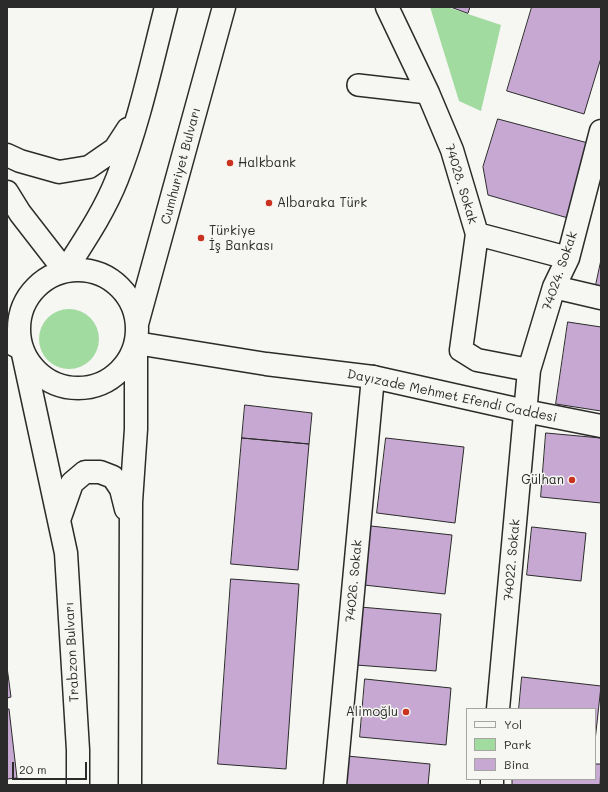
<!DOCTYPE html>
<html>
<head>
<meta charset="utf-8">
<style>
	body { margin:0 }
	#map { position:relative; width:608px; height:792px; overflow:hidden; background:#f6f6f2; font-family:Mali,sans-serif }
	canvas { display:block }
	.frame { position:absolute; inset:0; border:8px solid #2b2b2b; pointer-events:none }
	.legend { position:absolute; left:466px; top:708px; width:130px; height:72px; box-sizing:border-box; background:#f6f6f2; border:1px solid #a5a5a2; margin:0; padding:5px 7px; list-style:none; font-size:12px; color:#2b2b2b }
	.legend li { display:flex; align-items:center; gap:8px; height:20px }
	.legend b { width:20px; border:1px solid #a5a5a2 }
	.scale { position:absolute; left:12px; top:762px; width:75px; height:18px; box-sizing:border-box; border:2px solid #2b2b2b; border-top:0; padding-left:5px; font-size:12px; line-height:14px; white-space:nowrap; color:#2b2b2b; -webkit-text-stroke:3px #f6f6f2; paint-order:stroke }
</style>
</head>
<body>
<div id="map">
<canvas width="608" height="792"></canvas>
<div class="frame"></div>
<ul class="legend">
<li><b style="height:5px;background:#f6f6f2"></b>Yol</li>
<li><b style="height:11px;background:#a2dba0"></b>Park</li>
<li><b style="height:11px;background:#c7a8d3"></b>Bina</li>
</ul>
<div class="scale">20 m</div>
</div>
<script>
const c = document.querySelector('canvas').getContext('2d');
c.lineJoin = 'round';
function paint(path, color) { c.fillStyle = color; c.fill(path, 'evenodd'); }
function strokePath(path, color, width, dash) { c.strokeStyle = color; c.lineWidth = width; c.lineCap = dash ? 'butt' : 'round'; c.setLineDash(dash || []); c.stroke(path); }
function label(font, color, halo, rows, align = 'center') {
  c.font = font + ' Mali,sans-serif'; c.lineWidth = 3; c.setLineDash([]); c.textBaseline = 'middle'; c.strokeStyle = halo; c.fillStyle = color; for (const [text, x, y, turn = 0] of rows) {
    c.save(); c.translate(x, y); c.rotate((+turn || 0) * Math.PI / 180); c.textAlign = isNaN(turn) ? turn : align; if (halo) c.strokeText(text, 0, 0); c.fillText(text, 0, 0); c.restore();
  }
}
const green = new Path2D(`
	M 430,7 L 447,7 L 501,25 L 481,111 L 459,101 Z
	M39 339a30 30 0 1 1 60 0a30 30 0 1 1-60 0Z`);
const building = new Path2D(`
	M 451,7 L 470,7 L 468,13 Z
	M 532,7 L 601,7 L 601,58 L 584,114 L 507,91 Z
	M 498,119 L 588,143 L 568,218 L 488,195 L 483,167 Z
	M 601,260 L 601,286 L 596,285 Z
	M 568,322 L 601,327 L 601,411 L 556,404 Z
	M 245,405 L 312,413 L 309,444 L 242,438 Z
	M 546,433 L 601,438 L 601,503 L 541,497 Z
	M 242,438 L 309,444 L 298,570 L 231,564 Z
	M 386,438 L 464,447 L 455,523 L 377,513 Z
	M 371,526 L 452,535 L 445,594 L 364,585 Z
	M 532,527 L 586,533 L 581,581 L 527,575 Z
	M 231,579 L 299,584 L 286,769 L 218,764 Z
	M 360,607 L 441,614 L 436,671 L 356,665 Z
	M 7,667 L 11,697 L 7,698 Z
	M 522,677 L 601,686 L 595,741 L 595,709 L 519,709 Z
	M 365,679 L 451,688 L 446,745 L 360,737 Z
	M 7,709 L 9,709 L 17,778 L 7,779 Z
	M 347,756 L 430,764 L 428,785 L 344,785 Z
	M 595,764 L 601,764 L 600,785 L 512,785 L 512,779 L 595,779 Z`);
const pedestrian = new Path2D(`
	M 358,85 L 428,93`);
const minor = new Path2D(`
	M 387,7 L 428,93 L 452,150 L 477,234 L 461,350 L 477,360 L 529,370
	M 477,234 L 568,258
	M 554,287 L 601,298
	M 7,341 L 22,349
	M 498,709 L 529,370 L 554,287 L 568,258 L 601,131
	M 335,785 L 373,377
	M 492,785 L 492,779`);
const tertiary = new Path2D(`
	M 136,343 L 266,364 L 373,377 L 525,411 L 601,426`);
const secondary = new Path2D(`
	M 7,155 L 20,161 L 59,172 L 89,167 L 115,149 L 128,129
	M 7,192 L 20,213 L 65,271 C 84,241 104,212 117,179 C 139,123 151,65 166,7
	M19 329a59 59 0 1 1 118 0a59 59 0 1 1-118 0Z
	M 137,324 L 224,7
	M 22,349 L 66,553 L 78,750 L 78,785
	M 59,520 L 72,483 L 85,472 L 100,472 L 113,477 L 121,489 L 126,509
	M 130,785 L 131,502 L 136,429 L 136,343`);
const markers = [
	[230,163,4,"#c8321e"],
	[269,203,4,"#c8321e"],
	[201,238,4,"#c8321e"],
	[572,480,4,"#c8321e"],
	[406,712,4,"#c8321e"]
];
const poiNames = [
	["Halkbank",238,163],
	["Albaraka Türk",277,203],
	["Türkiye",209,231],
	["İş Bankası",209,246],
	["Gülhan",564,480,"right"],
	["Alimoğlu",398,712,"right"]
];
const streetNames = [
	["Cumhuriyet Bulvarı",181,166,-75],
	["74028. Sokak",461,184,73],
	["74024. Sokak",560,271,-71],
	["Dayızade Mehmet Efendi Caddesi",452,396,12],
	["74022. Sokak",512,560,-85],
	["74026. Sokak",354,581,-85],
	["Trabzon Bulvarı",72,652,-93]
];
paint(green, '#a2dba0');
paint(building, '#c7a8d3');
strokePath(building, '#2b2b2b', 1);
strokePath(pedestrian, '#2b2b2b', 24);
strokePath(minor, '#2b2b2b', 25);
strokePath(tertiary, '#2b2b2b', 25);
strokePath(secondary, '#2b2b2b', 25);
strokePath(pedestrian, '#f6f6f2', 21);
strokePath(minor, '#f6f6f2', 22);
strokePath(tertiary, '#f6f6f2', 22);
strokePath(secondary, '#f6f6f2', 22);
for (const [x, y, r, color] of markers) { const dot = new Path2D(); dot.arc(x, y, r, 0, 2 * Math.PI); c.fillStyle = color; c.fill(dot); strokePath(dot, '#f6f6f2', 1.5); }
label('13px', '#2b2b2b', '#f6f6f2', poiNames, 'left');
label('13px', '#2b2b2b', '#f6f6f2', streetNames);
</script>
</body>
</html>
